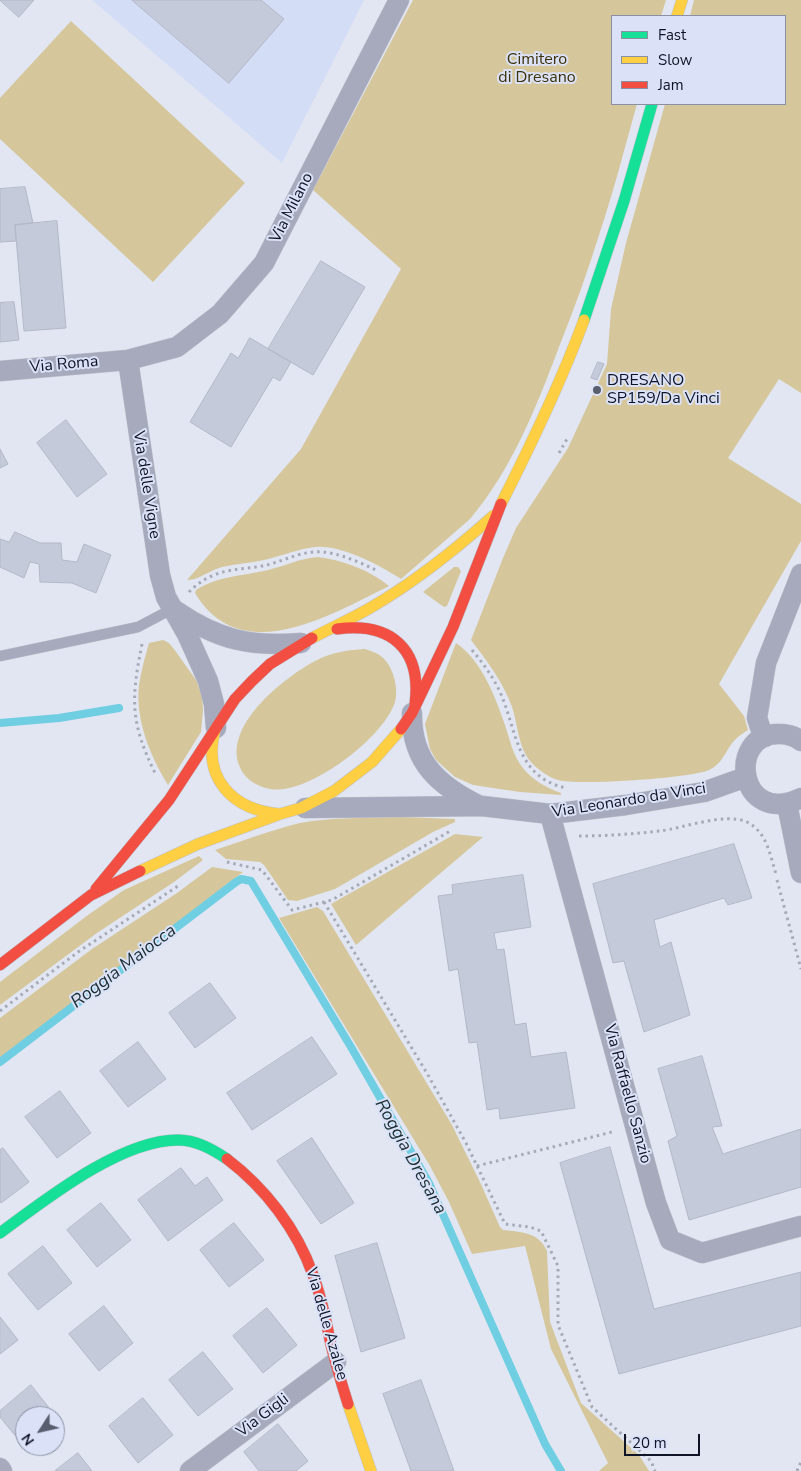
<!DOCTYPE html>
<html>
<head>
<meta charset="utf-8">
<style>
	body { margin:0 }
	#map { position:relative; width:801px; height:1471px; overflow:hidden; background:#e1e6f2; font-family:"Nunito Sans",sans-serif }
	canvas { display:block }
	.legend { position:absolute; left:611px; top:15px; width:175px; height:90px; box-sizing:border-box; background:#dbe2f8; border:1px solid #8990a4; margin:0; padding:6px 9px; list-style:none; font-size:15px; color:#0f1427 }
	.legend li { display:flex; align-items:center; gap:10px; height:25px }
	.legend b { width:25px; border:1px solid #8990a4 }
	.north { position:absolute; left:15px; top:1406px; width:50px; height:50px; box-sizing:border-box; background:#dbe2f8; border:1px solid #8990a4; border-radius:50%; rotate:235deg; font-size:14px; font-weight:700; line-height:20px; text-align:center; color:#0f1427 }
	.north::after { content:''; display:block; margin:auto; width:18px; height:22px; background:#585e6e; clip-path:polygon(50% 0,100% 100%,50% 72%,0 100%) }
	.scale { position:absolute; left:624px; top:1434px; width:76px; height:22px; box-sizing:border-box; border:2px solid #0f1427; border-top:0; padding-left:6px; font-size:15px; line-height:18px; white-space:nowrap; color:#0f1427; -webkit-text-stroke:4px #dbe2f8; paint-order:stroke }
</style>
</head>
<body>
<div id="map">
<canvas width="801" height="1471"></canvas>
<ul class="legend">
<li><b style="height:6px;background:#16e098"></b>Fast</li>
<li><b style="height:6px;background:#ffcf43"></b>Slow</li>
<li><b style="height:6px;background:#f24e42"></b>Jam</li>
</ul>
<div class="north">N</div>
<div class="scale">20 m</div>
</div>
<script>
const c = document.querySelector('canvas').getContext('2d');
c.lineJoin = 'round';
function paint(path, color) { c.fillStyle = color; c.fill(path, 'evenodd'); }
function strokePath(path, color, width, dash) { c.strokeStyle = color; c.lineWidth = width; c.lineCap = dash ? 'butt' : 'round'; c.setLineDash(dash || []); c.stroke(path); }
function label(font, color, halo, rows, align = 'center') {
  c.font = font + ' "Nunito Sans",sans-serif'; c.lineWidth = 4; c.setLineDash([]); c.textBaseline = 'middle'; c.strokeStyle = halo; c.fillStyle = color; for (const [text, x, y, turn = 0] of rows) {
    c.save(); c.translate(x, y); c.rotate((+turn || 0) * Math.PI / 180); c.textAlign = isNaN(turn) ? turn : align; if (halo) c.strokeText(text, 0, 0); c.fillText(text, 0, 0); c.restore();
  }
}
const built = new Path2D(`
	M 92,0 L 364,0 L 282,163 Z`);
const green = new Path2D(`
	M 413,0 L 666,0 L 661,16 L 612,16 L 612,104 L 637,104 C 625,147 614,190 600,232 C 588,271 574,309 559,347 C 537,406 511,471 470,519 L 401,579 C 379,565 342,545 315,547 C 298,549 281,556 264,560 C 250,563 236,564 222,567 C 210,570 197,581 187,580 L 301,449 L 401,269 L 313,190 Z
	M 694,0 L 801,0 L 801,393 L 779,379 L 728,458 L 801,504 L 801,541 L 719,684 L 744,716 L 748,730 C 743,733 737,737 733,742 C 725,752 722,764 709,770 C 692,778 576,786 558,780 C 548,777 537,769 530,761 C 518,746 518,725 512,707 C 503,682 487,661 471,640 L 503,558 L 516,528 L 568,448 L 607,364 L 611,309 L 626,243 L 665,104 L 785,104 L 785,16 L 690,16 Z
	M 71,21 L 245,183 L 153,282 L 0,139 L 0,98 Z
	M 318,557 C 342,560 370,570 389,586 C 332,614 241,670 195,593 L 196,590 C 218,576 243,576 268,570 C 285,566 300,558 318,557 Z
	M 454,567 L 458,567 L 461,571 L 447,606 L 444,607 L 423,592 Z
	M 163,640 L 169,643 L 174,649 L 196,680 L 202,694 L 203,710 L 201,732 L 168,785 C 150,756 135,719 139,685 C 141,671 145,657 149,643 Z
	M 456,643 C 482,661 495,696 505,725 C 510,740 513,756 523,768 C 532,780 547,788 561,793 L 561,795 L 520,792 L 473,785 L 455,777 L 436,760 L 430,749 L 425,724 Z
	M 365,649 C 370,651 378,653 382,657 C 393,666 399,688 395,702 C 384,738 307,796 270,789 C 256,786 244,779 239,765 C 224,724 286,676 317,660 C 333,652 348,650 365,649 Z
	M 401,817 L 455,819 L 455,822 L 433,832 L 335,889 L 297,901 L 288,900 L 264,865 L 260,862 L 226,859 L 215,850 C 243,841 271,830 300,823 C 333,817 367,818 401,817 Z
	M 455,834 L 483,837 L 356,945 L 331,904 Z
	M 199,856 L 203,860 L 174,882 L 97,933 L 0,1005 L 0,982 L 88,915 L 124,890 Z
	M 212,867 L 243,872 L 0,1058 L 0,1018 L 92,949 L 177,893 Z
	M 317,907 L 323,911 L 452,1125 L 480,1182 L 500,1227 L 503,1230 C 521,1232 539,1232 547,1251 L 550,1322 L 581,1403 L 639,1455 L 649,1471 L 599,1471 L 608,1463 L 551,1349 L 525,1246 L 472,1254 L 449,1202 L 430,1166 L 279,918 Z`);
const stream = new Path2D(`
	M 0,723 L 59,718 L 119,708
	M 0,1062 L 236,882 L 241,879 L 251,881 L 351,1047 L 429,1183 L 545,1444 L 561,1471`);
const building = new Path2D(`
	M 0,0 L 34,0 L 19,17 Z
	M 132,0 L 261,0 L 284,19 L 229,83 Z
	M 25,187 L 33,223 L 15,225 L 16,241 L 0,242 L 0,189 Z
	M 57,221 L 66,328 L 24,331 L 15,225 Z
	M 321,261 L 365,287 L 313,375 L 268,349 Z
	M 14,302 L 19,340 L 0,342 L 0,303 Z
	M 250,338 L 291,362 L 280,381 L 273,377 L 231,447 L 190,422 L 231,353 L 238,358 Z
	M 598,362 L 604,364 L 597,380 L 591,378 Z
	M 66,420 L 107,474 L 77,497 L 37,443 Z
	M 0,449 L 8,464 L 0,468 Z
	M 15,532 L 40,543 L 61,543 L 62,560 L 77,562 L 84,544 L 111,555 L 96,593 L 72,583 L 40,582 L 39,564 L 30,562 L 24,578 L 0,567 L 0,539 L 9,542 Z
	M 734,844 L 752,898 L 728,905 L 724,898 L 654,920 L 660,947 L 671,942 L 690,1015 L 644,1032 L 624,961 L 613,963 L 593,884 Z
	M 523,875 L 531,927 L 494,933 L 497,950 L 504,949 L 515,1025 L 526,1023 L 531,1057 L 566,1052 L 575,1108 L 500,1119 L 499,1108 L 487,1110 L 477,1042 L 469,1043 L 458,969 L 449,971 L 438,896 L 453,894 L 452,885 Z
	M 210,983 L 236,1018 L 195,1048 L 169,1013 Z
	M 312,1037 L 337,1074 L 252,1130 L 227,1093 Z
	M 138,1042 L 166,1079 L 128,1107 L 100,1071 Z
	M 702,1056 L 722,1126 L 712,1127 L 723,1154 L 801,1129 L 801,1187 L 689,1220 L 668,1141 L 677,1136 L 658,1069 Z
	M 60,1091 L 91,1133 L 57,1158 L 25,1117 Z
	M 312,1138 L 354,1203 L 321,1224 L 277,1161 Z
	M 610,1147 L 654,1309 L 801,1272 L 801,1326 L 619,1374 L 560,1163 Z
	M 3,1148 L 29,1182 L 1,1203 L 0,1201 L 0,1150 Z
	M 181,1168 L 195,1186 L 207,1177 L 223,1200 L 168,1241 L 138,1200 Z
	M 101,1203 L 131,1240 L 97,1267 L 67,1230 Z
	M 234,1223 L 264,1260 L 229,1287 L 200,1250 Z
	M 377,1243 L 405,1338 L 361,1352 L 335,1256 Z
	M 43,1246 L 72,1283 L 38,1310 L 8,1274 Z
	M 104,1306 L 133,1343 L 99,1371 L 69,1334 Z
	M 267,1308 L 297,1345 L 263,1373 L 233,1336 Z
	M 0,1317 L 18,1340 L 0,1354 Z
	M 203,1352 L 233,1389 L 198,1416 L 169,1380 Z
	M 421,1380 L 454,1471 L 411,1471 L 383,1394 Z
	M 31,1385 L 61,1423 L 55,1427 L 55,1416 L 25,1416 L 25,1446 L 32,1446 L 27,1450 L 0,1417 L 0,1411 Z
	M 143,1398 L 173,1435 L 138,1463 L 109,1426 Z
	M 278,1424 L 308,1461 L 296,1471 L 259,1471 L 244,1452 Z
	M 78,1453 L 92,1471 L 55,1471 Z`);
const path = new Path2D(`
	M 559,453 L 567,439
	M 189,592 C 196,585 204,579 214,575 C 231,568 250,569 267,565 C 286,560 304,550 323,552 C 342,554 361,563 378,571
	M 142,644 C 131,699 130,722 155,773
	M 472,650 C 483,663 493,677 500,692 C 517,729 515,777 566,788
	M 579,836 C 606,836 633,834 660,831 C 684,828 725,812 747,822 C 767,832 770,855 776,874
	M 227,862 L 262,870 L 292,910 L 332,900 L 452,830
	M 777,880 L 801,969
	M 324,902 L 428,1075 L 466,1143 L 505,1224 L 530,1227 L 541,1231 L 558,1266 L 558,1325 L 592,1407 L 651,1461 L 655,1471
	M 0,1011 L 78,952 L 181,884
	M 477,1166 L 612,1132
	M 797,1471 L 801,1462`);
const lane = new Path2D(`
	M 0,656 L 138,627 L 172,609`);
const street = new Path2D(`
	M 128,360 L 160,575 L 166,597 L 187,634 L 208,681 L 214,704 L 216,728
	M 0,371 L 128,360 L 177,347 L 220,314 L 264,263 L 399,0
	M 176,611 C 218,640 251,647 301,643
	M 412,713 C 411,762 439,786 480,806
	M 765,737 L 762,733 L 757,718 L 766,663 L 801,574
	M 801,741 C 795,736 787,734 779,734 C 726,733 738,828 801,798
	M 787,804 L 801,873
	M 305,808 L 482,806 L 550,814 L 626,805 L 704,792 L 746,777
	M 550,814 L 656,1203 L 670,1240 L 702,1253 L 801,1226
	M 0,1468 L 2,1471
	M 190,1471 L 336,1362`);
const fast = new Path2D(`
	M 584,320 L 624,201 L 652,104
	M 0,1233 C 45,1200 120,1140 178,1140 C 196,1140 212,1149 227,1159`);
const slow = new Path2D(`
	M 677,16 L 682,0
	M 501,504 C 532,443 560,385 584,320
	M 312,638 C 331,628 351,619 370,608 C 415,582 455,550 493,516
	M 215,730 C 202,779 233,810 280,814
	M 140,871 L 198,844 L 280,814 L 301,808 L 334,791 L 372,762 L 401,729
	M 348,1404 L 371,1471`);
const jam = new Path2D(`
	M 337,629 C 391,622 422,649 415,704
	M 401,729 L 412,713 L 453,627 L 501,504
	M 96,889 L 169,800 L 235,699 L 252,681 L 270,664 L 312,638
	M 0,965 L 91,895 L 140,871
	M 227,1159 C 265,1188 297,1229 313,1275 C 322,1298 326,1321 331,1345 C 336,1365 342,1385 348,1404`);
const markers = [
	[597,390,5,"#585e6e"]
];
const parkNames = [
	["Cimitero",537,60],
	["di Dresano",537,78]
];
const streetNames = [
	["Via Milano",292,208,-63],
	["Via Roma",64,365,-5],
	["Via delle Vigne",146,485,81],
	["Via Leonardo da Vinci",629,801,-9],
	["Via Raffaello Sanzio",627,1094,75],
	["Via delle Azalee",326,1324,74],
	["Via Gigli",263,1416,-37]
];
const poiNames = [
	["DRESANO",607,381],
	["SP159/Da Vinci",607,399]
];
const waterNames = [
	["Roggia Maiocca",124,967,-37],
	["Roggia Dresana",410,1157,61]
];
paint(built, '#d4ddf6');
paint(green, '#d5c79b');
strokePath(stream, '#6fcee1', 8);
paint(building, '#c4cad9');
strokePath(building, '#b3b8c8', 1);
strokePath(lane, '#bdc1cc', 11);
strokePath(street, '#bdc1cc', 21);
strokePath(fast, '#bdc1cc', 12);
strokePath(slow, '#bdc1cc', 12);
strokePath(jam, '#bdc1cc', 12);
strokePath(path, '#a6aab7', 3, [2.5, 4]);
strokePath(lane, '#a6aabc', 10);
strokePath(street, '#a6aabc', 20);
strokePath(fast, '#16e098', 11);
strokePath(slow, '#ffcf43', 11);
strokePath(jam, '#f24e42', 11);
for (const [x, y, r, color] of markers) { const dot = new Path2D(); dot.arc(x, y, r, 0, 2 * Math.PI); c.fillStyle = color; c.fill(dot); strokePath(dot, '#dbe2f8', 2); }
label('16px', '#3d3108', '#dbe2f8', parkNames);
label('16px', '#0f1427', '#dbe2f8', streetNames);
label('16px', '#0f1427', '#dbe2f8', poiNames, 'left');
label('italic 18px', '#192f33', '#dbe2f8', waterNames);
</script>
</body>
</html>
